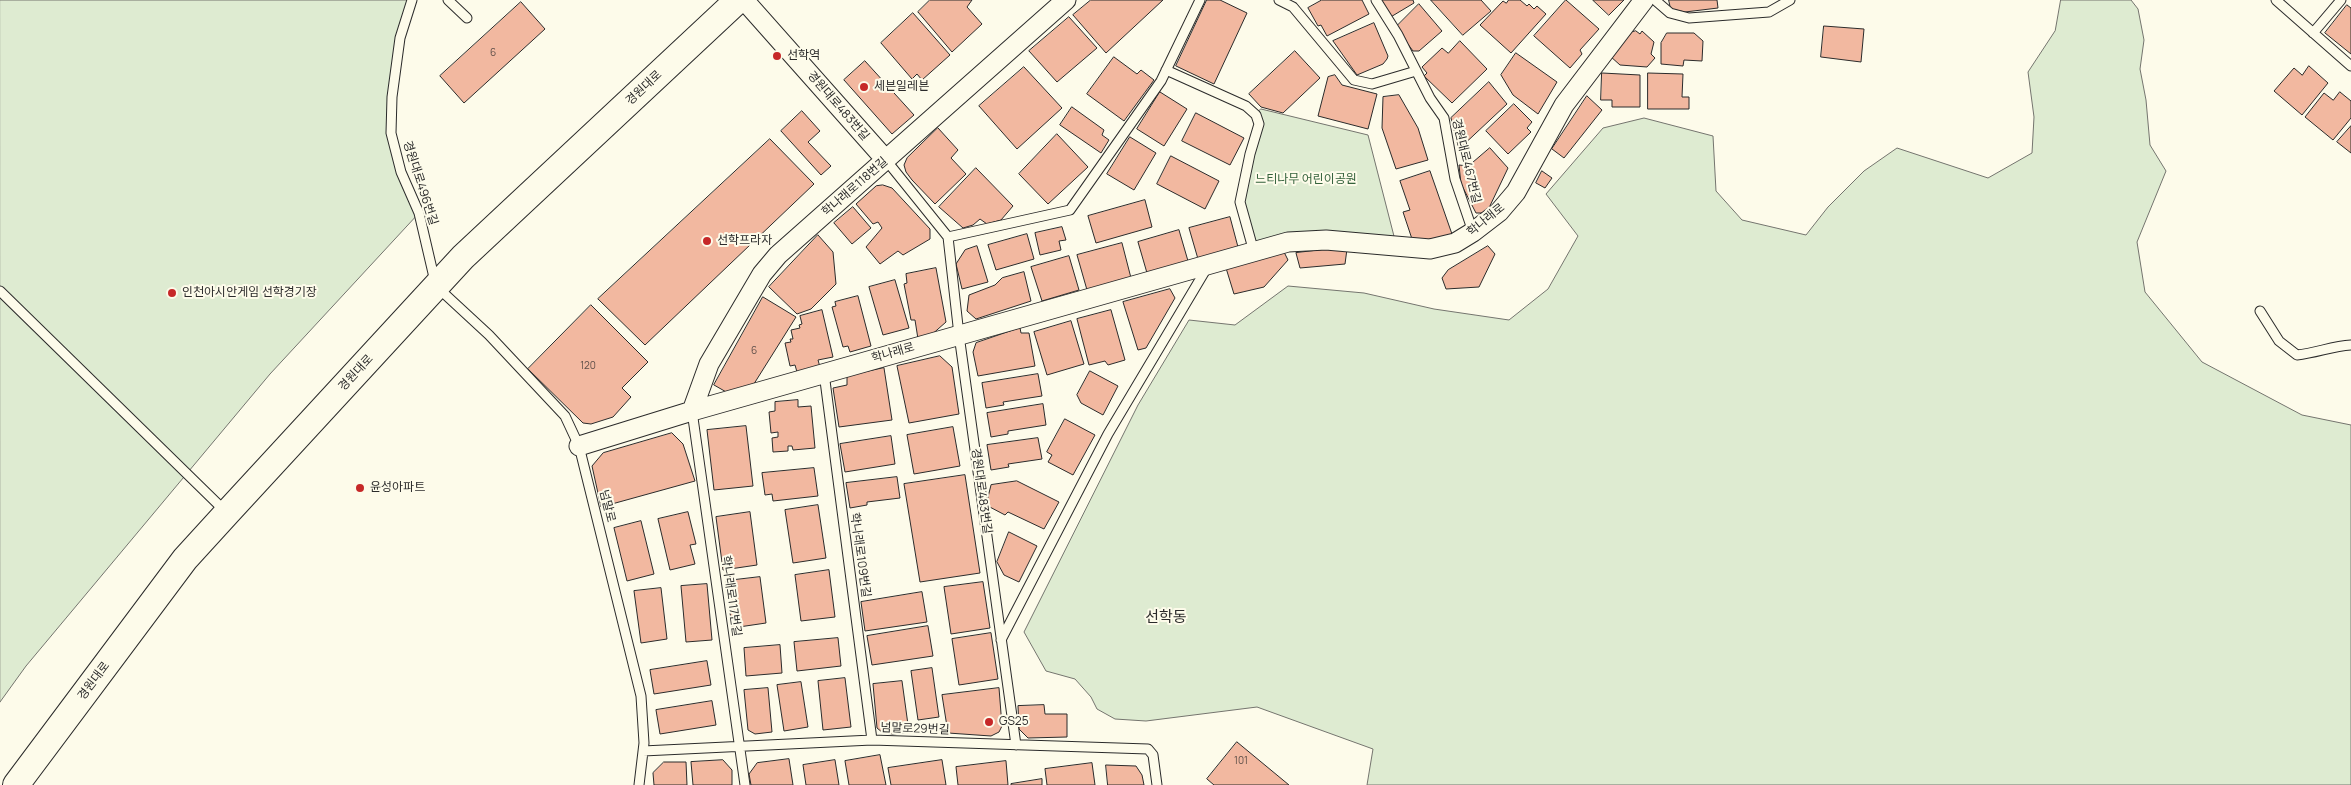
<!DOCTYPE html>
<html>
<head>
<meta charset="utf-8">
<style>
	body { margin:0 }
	canvas { display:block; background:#fdfbea }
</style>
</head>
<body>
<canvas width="2351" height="785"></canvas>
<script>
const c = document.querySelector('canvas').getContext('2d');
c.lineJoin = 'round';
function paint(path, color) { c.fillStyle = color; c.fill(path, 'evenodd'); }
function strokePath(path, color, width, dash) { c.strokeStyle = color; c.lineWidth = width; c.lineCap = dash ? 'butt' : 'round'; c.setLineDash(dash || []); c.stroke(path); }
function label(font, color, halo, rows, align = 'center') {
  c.font = font + ' Manrope,"Noto Sans KR",sans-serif'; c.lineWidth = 4; c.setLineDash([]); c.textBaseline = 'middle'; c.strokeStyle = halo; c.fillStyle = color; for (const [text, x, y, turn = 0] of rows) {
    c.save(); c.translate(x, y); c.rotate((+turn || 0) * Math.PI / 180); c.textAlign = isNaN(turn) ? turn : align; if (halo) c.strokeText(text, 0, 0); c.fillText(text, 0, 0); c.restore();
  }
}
const green = new Path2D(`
	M 0,0 L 414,0 L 400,38 L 391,133 L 419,213 L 270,374 L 26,666 L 0,702 Z
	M 2061,0 L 2131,0 L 2138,9 L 2144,40 L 2140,69 L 2146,100 L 2150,145 L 2166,171 L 2137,242 L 2145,292 L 2202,362 L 2302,415 L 2351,425 L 2351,785 L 1367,785 L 1373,749 L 1257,707 L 1146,721 L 1115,719 L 1097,709 L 1091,697 L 1075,679 L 1046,671 L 1024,632 L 1138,405 L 1189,320 L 1235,325 L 1288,286 L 1364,293 L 1434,309 L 1509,320 L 1548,289 L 1578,236 L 1546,194 L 1603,128 L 1644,118 L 1713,136 L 1716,191 L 1742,220 L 1806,235 L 1828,207 L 1864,171 L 1897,148 L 1988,178 L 2032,153 L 2034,117 L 2028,72 L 2055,31 Z
	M 1261,109 L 1368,135 L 1396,244 L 1255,249 L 1242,202 L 1257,113 Z`);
const building = new Path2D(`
	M 930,0 L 972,0 L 967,7 L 982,24 L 952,52 L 918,12 Z
	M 1091,0 L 1163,0 L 1106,53 L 1073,15 Z
	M 1207,0 L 1220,0 L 1247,13 L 1214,84 L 1176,66 Z
	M 1322,0 L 1362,0 L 1369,14 L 1327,36 L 1321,25 L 1318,26 L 1308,8 Z
	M 1379,0 L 1413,0 L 1414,3 L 1389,18 Z
	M 1431,0 L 1481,0 L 1491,11 L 1463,35 Z
	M 1509,0 L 1520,0 L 1527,6 L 1529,4 L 1534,9 L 1537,6 L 1546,14 L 1511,53 L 1480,25 L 1503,1 L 1506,3 Z
	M 1566,0 L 1599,29 L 1580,50 L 1582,54 L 1570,68 L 1534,36 Z
	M 1593,0 L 1624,0 L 1609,15 Z
	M 1669,0 L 1717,0 L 1718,8 L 1685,12 L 1671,9 Z
	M 521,2 L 545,29 L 464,103 L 440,76 Z
	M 1419,4 L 1442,31 L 1419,51 L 1413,51 L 1398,31 L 1397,26 Z
	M 2347,5 L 2351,8 L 2351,54 L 2325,33 Z
	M 913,13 L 950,55 L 922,80 L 917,74 L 912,79 L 881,43 Z
	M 1069,17 L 1097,48 L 1057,82 L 1029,51 Z
	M 1374,23 L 1388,56 L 1387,59 L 1383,64 L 1357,75 L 1333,41 Z
	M 1824,26 L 1864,29 L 1861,62 L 1821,57 Z
	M 1636,31 L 1640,34 L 1642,31 L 1654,42 L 1651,54 L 1655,58 L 1647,67 L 1620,65 L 1610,56 L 1632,32 Z
	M 1667,33 L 1694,33 L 1703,41 L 1702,61 L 1684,60 L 1683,66 L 1661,64 L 1661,43 Z
	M 1460,41 L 1487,69 L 1452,103 L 1424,76 L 1427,73 L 1422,67 L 1442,48 L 1448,53 Z
	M 1295,51 L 1320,78 L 1283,113 L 1261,107 L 1249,94 Z
	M 1516,53 L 1557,82 L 1538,114 L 1513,95 L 1501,75 Z
	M 1114,57 L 1137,74 L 1141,70 L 1154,80 L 1124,121 L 1087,94 Z
	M 865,61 L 914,115 L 892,134 L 844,80 Z
	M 2309,66 L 2328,83 L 2302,115 L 2274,91 L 2294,68 L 2302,75 Z
	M 1024,67 L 1062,108 L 1017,149 L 979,106 Z
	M 1602,73 L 1640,75 L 1640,107 L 1612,107 L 1612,100 L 1601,100 Z
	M 1648,73 L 1683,74 L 1682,97 L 1689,97 L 1689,109 L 1648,109 Z
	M 1335,75 L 1342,85 L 1377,94 L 1368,129 L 1318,116 L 1328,77 Z
	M 1489,82 L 1507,104 L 1459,149 L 1451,118 Z
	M 1160,92 L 1187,109 L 1164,146 L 1137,129 Z
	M 2340,92 L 2351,101 L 2351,118 L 2333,140 L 2305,117 L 2324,93 L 2333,100 Z
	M 1399,95 L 1418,128 L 1428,160 L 1396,169 L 1382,128 L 1383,97 Z
	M 1587,96 L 1602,110 L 1564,158 L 1552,149 Z
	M 1514,104 L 1532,122 L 1527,128 L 1531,132 L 1508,154 L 1486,131 Z
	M 1072,107 L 1104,130 L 1102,135 L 1109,140 L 1101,153 L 1060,125 Z
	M 802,111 L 820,131 L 808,142 L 831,166 L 821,175 L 781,131 Z
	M 1196,113 L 1244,138 L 1230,165 L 1182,141 Z
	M 2351,126 L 2351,153 L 2337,142 Z
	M 938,128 L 958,150 L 951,158 L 966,174 L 935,204 L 912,180 L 906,172 L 904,165 L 907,158 Z
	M 1057,134 L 1088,167 L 1048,204 L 1019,174 Z
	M 1130,137 L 1156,153 L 1134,190 L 1107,174 Z
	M 770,139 L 814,184 L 645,345 L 598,299 Z
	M 1490,148 L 1508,168 L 1488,210 L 1482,213 L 1476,213 L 1461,184 L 1459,165 L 1468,166 Z
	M 1171,156 L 1219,181 L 1205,209 L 1157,184 Z
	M 976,168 L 1013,206 L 1001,220 L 987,224 L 980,219 L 973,225 L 963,228 L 939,207 Z
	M 1430,171 L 1453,237 L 1413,242 L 1403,212 L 1410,210 L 1400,181 Z
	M 1542,171 L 1552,178 L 1545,188 L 1536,183 Z
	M 883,185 L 892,188 L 930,229 L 930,239 L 903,255 L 898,251 L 880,264 L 866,247 L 882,228 L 878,222 L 873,224 L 856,204 L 876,186 Z
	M 1145,200 L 1152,227 L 1096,243 L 1088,216 Z
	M 853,207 L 871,228 L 852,244 L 834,223 Z
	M 1230,217 L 1238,247 L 1198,259 L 1189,228 Z
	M 1062,227 L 1066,240 L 1059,241 L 1061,250 L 1040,255 L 1035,233 Z
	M 1179,230 L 1188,261 L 1147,273 L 1138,242 Z
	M 1027,234 L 1034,259 L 996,270 L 988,245 Z
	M 818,235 L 833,252 L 836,284 L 811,309 L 797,314 L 769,287 Z
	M 1122,243 L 1131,278 L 1087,290 L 1077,255 Z
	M 977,246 L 988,282 L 962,289 L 956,264 L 965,250 Z
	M 1488,246 L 1495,254 L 1479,287 L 1446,289 L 1442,278 L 1448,270 Z
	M 1327,249 L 1347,249 L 1345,264 L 1300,268 L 1296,253 Z
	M 1284,252 L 1288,260 L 1264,287 L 1234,294 L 1226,268 Z
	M 1069,256 L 1079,290 L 1042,301 L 1031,267 Z
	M 936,268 L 946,322 L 929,337 L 918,339 L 915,320 L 911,320 L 904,284 L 907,283 L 906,274 Z
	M 1024,272 L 1031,301 L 976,319 L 967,311 L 969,295 L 995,285 L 1002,278 Z
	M 895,280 L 909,328 L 883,335 L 869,287 Z
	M 1170,289 L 1175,298 L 1146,348 L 1138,350 L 1123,302 Z
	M 858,296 L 871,346 L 850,352 L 848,346 L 843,347 L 832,307 L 836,306 L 835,302 Z
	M 763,297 L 796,317 L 752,387 L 728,393 L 714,385 Z
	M 591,305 L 648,362 L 622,388 L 631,397 L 613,417 L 591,424 L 583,423 L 528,369 Z
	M 822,310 L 833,357 L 818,360 L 820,367 L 797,372 L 795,365 L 790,366 L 785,343 L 791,342 L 790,339 L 793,339 L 791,330 L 800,328 L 799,325 L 802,324 L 800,316 Z
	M 1111,310 L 1125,360 L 1108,365 L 1105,361 L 1089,365 L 1077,319 Z
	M 1071,321 L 1084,364 L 1047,375 L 1034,332 Z
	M 1020,328 L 1021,333 L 1029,333 L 1035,366 L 978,376 L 973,352 L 976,343 Z
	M 940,356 L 952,367 L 959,414 L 909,423 L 897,366 Z
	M 884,368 L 892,420 L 839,427 L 833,388 L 847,385 L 847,376 Z
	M 1090,371 L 1118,386 L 1103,415 L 1081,403 L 1077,395 Z
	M 1038,374 L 1042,396 L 1003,402 L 1004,405 L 986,408 L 982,383 Z
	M 798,400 L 798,407 L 811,406 L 815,448 L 793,450 L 792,446 L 788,446 L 788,451 L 773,452 L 772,438 L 778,437 L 778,432 L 771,433 L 769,412 L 775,411 L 775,402 Z
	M 1043,404 L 1046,425 L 1008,431 L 1008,434 L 991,437 L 987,413 Z
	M 1065,419 L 1095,435 L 1073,475 L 1048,462 L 1052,455 L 1047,452 Z
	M 746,426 L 753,486 L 714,490 L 707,430 Z
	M 953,427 L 960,466 L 914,474 L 907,435 Z
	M 672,433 L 683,444 L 695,481 L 601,507 L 592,466 L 603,453 Z
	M 891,436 L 895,464 L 845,472 L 840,444 Z
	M 1038,438 L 1042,459 L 1008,464 L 1009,467 L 991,470 L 987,445 Z
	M 814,468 L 818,496 L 773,501 L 772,494 L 765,495 L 762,473 Z
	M 965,475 L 980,573 L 920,582 L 904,484 Z
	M 897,477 L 900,498 L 867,502 L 867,505 L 850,508 L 846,483 Z
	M 1017,481 L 1059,502 L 1044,529 L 1008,512 L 1005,515 L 986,505 L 991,485 Z
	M 818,505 L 826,558 L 793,563 L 785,510 Z
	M 688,512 L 696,544 L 690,545 L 695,564 L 670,570 L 658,519 Z
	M 750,512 L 757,565 L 723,570 L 716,517 Z
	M 641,521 L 654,574 L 627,581 L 614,528 Z
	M 1009,532 L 1037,546 L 1019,582 L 1004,575 L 997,562 Z
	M 829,570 L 835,617 L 801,621 L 795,575 Z
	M 760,577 L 766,623 L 732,628 L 726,581 Z
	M 983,582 L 990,628 L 951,634 L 944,587 Z
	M 707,584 L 712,640 L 686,642 L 681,586 Z
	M 661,588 L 667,639 L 641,643 L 634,591 Z
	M 922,592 L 927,622 L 865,631 L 861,602 Z
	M 928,626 L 933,656 L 872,665 L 867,636 Z
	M 991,633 L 998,679 L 959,685 L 952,639 Z
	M 838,638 L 841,666 L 797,671 L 794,642 Z
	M 780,645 L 782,673 L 746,676 L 744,648 Z
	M 707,661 L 711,685 L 654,694 L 650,670 Z
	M 932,668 L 939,717 L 918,720 L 911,671 Z
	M 845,678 L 851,727 L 823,730 L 818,681 Z
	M 902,681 L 909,732 L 893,734 L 883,733 L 877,728 L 873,684 Z
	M 801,682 L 808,727 L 784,731 L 777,685 Z
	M 768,688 L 772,732 L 755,734 L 748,730 L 744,690 Z
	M 999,688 L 1002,726 L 999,732 L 991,736 L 948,733 L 942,695 Z
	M 712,701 L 716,725 L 660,734 L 656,710 Z
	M 1044,705 L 1045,714 L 1067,714 L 1067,737 L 1028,738 L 1019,729 L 1018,706 Z
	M 1237,742 L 1289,785 L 1214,785 L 1207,779 Z
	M 880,755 L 886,785 L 849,785 L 845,761 Z
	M 789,759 L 793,785 L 751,785 L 749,774 L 757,763 Z
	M 723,760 L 732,770 L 732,785 L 693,785 L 691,762 Z
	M 835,760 L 839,785 L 806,785 L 803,765 Z
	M 942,760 L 946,785 L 891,785 L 888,768 Z
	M 1006,761 L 1008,785 L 958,785 L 956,767 Z
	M 664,762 L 686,762 L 687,785 L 654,785 L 653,773 Z
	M 1092,763 L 1095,785 L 1047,785 L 1045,769 Z
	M 1106,765 L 1136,766 L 1142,775 L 1144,785 L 1108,785 Z
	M 1042,779 L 1042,785 L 1011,785 L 1011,784 Z`);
const service = new Path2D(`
	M 412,0 L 400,38 L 392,97 L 391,133 L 401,172 L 419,213 L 436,286 L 489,335 L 565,416 L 579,446 L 641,696 L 644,743 L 639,785
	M 448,0 L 467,18
	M 1279,0 L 1293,7 L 1354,80 L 1372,84 L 1416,71
	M 1376,0 L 1398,35 L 1430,98 L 1444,118 L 1455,179 L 1473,232
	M 1655,0 L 1670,13 L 1689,18 L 1769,12 L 1790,0
	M 2276,0 L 2351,66
	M 2313,33 L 2341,0
	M 1166,70 L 1246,106 L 1256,115 L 1259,124 L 1250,154 L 1240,202 L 1254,252
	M 886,160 L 948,237 L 959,335 L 1016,745
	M 948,237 L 1070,210 L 1161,81 L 1200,0
	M 0,291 L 225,511
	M 2260,311 L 2279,341 L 2297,355 C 2317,353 2332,346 2351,345
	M 824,373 L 872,740
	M 692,411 L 745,785
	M 1001,640 L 1108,434 L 1208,266
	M 643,751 L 872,740 L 1148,749 L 1153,755 L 1157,785`);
const minor = new Path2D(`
	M 744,0 L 886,160
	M 692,411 L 709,364 L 762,274 L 778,255 L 1066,0
	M 579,446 L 692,411 L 1288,242 L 1326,240 L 1430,249 L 1455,243 L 1473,232 L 1499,212 L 1516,192 L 1564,105 L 1644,0`);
const secondary = new Path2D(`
	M 16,785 L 185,559 L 227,513 L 463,257 L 738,0`);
const markers = [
	[777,56,5,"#c62828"],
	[864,87,5,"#c62828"],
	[707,241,5,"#c62828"],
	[172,293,5,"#c62828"],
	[360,488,5,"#c62828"],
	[989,722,5,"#c62828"]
];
const numberNames = [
	["6",493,53],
	["6",754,351],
	["120",588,366],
	["101",1241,761]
];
const poiNames = [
	["선학역",787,56],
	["세븐일레븐",874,87],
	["선학프라자",717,241],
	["인천아시안게임 선학경기장",182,293],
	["윤성아파트",370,488],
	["GS25",999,722]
];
const streetNames = [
	["경원대로",644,88,-43],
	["경원대로483번길",838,106,49],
	["경원대로467번길",1466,161,76],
	["경원대로496번길",420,183,72],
	["학나래로118번길",855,187,-41],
	["학나래로",1486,220,-39],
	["학나래로",893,353,-16],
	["경원대로",356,373,-47],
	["경원대로483번길",981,491,82],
	["넘말로",607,506,76],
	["학나래로109번길",860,555,82],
	["학나래로117번길",731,596,82],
	["경원대로",94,681,-53],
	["넘말로29번길",915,729,2]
];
const parkNames = [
	["느티나무 어린이공원",1306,180]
];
const quarterNames = [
	["선학동",1166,618]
];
paint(green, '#deebd1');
strokePath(green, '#74746e', 1);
paint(building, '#f2b8a0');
strokePath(building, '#2b2b2b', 1);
strokePath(service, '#2b2b2b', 11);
strokePath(minor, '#2b2b2b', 21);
strokePath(secondary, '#2b2b2b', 28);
strokePath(service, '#fdfbea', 9);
strokePath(minor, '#fdfbea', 19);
strokePath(secondary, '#fdfbea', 26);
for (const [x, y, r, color] of markers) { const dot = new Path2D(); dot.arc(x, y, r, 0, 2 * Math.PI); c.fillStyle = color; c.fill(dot); strokePath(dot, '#fdfbea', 2); }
label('10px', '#5d4e48', null, numberNames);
label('12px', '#2b2b2b', '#fdfbea', poiNames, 'left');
label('12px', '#2b2b2b', '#fdfbea', streetNames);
label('12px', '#34623c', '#fdfbea', parkNames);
label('15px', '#2b2b2b', '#fdfbea', quarterNames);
</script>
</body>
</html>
